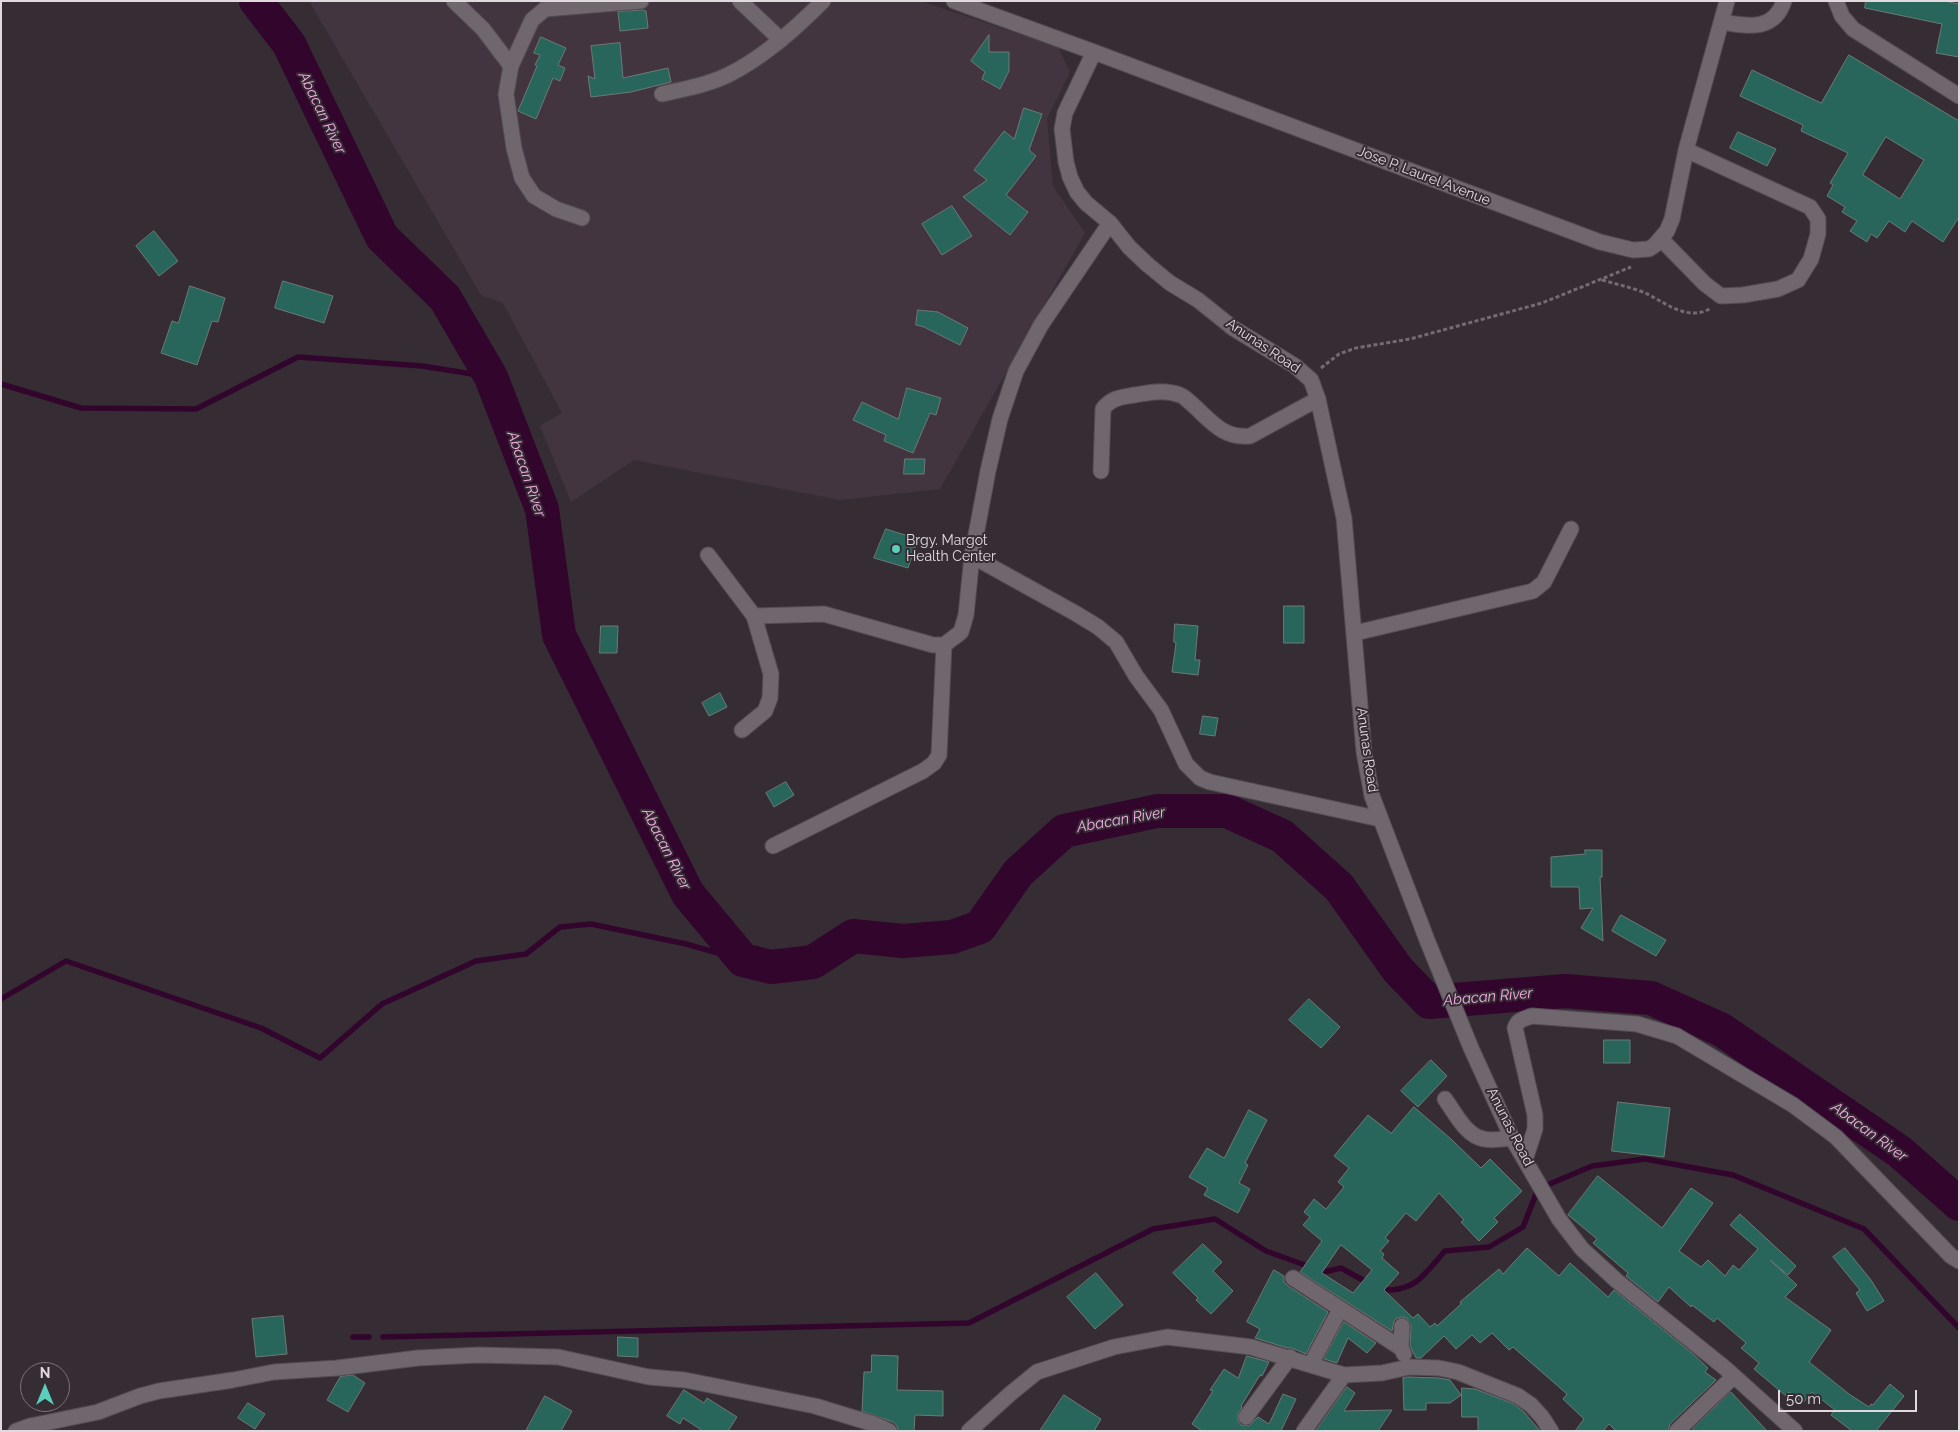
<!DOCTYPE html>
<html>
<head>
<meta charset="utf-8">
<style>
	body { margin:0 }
	#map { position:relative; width:1960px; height:1432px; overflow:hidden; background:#362d34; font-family:Raleway,sans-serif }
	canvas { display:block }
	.frame { position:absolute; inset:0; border:2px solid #e0dade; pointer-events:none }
	.north { position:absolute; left:20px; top:1362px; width:50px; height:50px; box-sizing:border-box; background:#362d34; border:1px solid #7a7278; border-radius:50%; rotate:0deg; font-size:14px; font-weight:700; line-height:20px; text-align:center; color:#e0dade }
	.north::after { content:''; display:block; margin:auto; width:18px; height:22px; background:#5bcebb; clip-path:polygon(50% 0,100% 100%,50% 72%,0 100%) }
	.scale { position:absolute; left:1778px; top:1390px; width:139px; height:22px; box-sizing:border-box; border:2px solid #e0dade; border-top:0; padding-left:6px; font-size:15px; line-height:18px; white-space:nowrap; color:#e0dade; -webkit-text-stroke:4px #362d34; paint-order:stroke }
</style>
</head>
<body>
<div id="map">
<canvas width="1960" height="1432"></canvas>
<div class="frame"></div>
<div class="north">N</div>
<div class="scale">50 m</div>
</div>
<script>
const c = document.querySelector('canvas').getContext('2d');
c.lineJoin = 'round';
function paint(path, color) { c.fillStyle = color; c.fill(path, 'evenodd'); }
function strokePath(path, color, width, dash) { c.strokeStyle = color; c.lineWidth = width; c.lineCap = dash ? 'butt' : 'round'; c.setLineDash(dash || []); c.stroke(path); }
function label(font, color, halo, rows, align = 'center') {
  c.font = font + ' Raleway,sans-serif'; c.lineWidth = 4; c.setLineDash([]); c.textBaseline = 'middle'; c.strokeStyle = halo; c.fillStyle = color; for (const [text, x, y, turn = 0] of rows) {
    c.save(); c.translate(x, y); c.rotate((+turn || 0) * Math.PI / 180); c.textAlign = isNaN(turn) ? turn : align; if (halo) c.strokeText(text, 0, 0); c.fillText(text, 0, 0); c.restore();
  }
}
const built = new Path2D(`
	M 309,1 L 920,1 L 1058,47 L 1070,72 L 1047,119 L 1053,186 L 1085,233 L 940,489 L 840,500 L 634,460 L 571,502 L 540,426 L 562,413 L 503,303 L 481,295 Z`);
const stream = new Path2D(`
	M 1,384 L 81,408 L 196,409 L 298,357 L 422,366 L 491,377
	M 1,999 L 66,961 L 261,1028 L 320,1058 L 382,1004 L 476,961 L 526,954 L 560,927 L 591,924 L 686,944 L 743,960
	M 1379,1288 C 1389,1293 1408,1288 1417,1281 C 1427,1273 1436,1261 1445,1251 L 1489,1247 L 1523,1227 L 1538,1189 L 1592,1166 L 1645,1159 L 1733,1175 L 1864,1229 L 1959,1328
	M 353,1337 L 369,1337
	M 383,1337 L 969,1323 L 1153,1229 L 1215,1219 L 1266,1251 L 1324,1272 L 1341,1268 L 1370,1284`);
const river = new Path2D(`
	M 256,1 L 289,44 L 382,237 L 445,298 L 491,377 L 542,509 L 559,635 L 688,894 L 743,960 L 771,967 L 813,962 L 853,936 L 903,941 L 952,937 L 980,927 L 1018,873 L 1064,831 L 1157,811 L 1227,811 L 1282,836 L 1339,887 L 1398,970 L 1429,1002 L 1565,991 L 1651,998 L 1722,1030 L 1900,1152 L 1959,1204`);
const building = new Path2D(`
	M 1866,1 L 1944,1 L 1959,4 L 1959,57 L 1936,53 L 1942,24 L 1865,8 Z
	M 643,10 L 646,11 L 648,28 L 620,31 L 618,12 Z
	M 989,35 L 989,52 L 1009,52 L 1009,71 L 1000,89 L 982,79 L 985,72 L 971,61 Z
	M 541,37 L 566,48 L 558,65 L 565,68 L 560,81 L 553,78 L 536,119 L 518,111 L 537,66 L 535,65 L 540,55 L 534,53 Z
	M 620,43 L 623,78 L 668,68 L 671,82 L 631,92 L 591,97 L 588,76 L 595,79 L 591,46 Z
	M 1849,55 L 1959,121 L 1959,217 L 1943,242 L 1912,221 L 1905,232 L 1889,221 L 1877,238 L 1871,234 L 1867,242 L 1850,231 L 1857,221 L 1842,212 L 1845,207 L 1827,196 L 1833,185 L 1830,183 L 1848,153 L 1801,131 L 1803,125 L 1740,96 L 1752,70 L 1821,103 ZM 1886,137 L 1924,160 L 1900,199 L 1863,175 Z
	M 1024,108 L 1042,114 L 1029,150 L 1036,156 L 1006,195 L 1028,212 L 1010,235 L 963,197 L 987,180 L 974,170 L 1004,131 L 1014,139 Z
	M 1738,132 L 1776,149 L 1767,166 L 1730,148 Z
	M 952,206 L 972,236 L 942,255 L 922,224 Z
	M 154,231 L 178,261 L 159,276 L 136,246 Z
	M 283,281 L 333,296 L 324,323 L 275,308 Z
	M 190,286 L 225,298 L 218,322 L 212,321 L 197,365 L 161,353 L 172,321 L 178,323 Z
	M 918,310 L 938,312 L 968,328 L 960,345 L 924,327 L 916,325 Z
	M 907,388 L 941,398 L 936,415 L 930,413 L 913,453 L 884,441 L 886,435 L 853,420 L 862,402 L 898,419 Z
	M 905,459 L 925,459 L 924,474 L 904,474 Z
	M 886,529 L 918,539 L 908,568 L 874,558 Z
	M 1284,606 L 1304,606 L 1304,643 L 1284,643 Z
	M 1175,624 L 1198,626 L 1195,660 L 1200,660 L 1198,675 L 1172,672 L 1176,643 L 1174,642 Z
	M 601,626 L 618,626 L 617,653 L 600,653 Z
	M 720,693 L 727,707 L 709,716 L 702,703 Z
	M 1203,716 L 1218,718 L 1215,736 L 1200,734 Z
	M 786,782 L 794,795 L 774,807 L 766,793 Z
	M 1585,850 L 1602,850 L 1602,877 L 1600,877 L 1603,941 L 1581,928 L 1593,908 L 1580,909 L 1579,887 L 1551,887 L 1551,857 L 1585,854 Z
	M 1621,915 L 1666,940 L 1656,956 L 1612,931 Z
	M 1309,999 L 1340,1027 L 1321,1048 L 1289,1020 Z
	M 1604,1040 L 1630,1040 L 1630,1063 L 1604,1063 Z
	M 1431,1060 L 1447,1076 L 1418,1107 L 1401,1091 Z
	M 1618,1102 L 1670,1108 L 1664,1157 L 1612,1151 Z
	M 1414,1107 L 1452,1140 L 1481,1168 L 1490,1159 L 1522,1191 L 1494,1218 L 1498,1222 L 1479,1241 L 1461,1222 L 1464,1220 L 1439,1193 L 1416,1221 L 1406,1213 L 1385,1238 L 1389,1241 L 1380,1251 L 1384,1254 L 1382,1258 L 1399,1273 L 1384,1290 L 1413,1318 L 1418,1314 L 1430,1327 L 1435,1323 L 1437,1326 L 1461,1304 L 1460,1302 L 1499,1269 L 1503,1274 L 1527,1248 L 1559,1276 L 1570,1263 L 1608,1297 L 1614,1290 L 1692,1353 L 1708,1368 L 1705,1372 L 1716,1380 L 1670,1424 L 1668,1431 L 1616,1431 L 1609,1424 L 1603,1431 L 1575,1431 L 1584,1419 L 1563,1399 L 1567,1394 L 1513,1347 L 1509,1350 L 1492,1333 L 1480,1343 L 1472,1335 L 1456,1349 L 1444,1336 L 1421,1358 L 1416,1358 L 1410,1346 L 1411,1326 L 1407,1318 L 1402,1317 L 1397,1318 L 1394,1321 L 1392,1331 L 1300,1272 L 1322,1241 L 1303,1225 L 1310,1217 L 1304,1212 L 1314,1199 L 1326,1209 L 1344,1187 L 1338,1182 L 1349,1168 L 1334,1156 L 1368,1115 L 1391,1133 ZM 1341,1245 L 1372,1270 L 1353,1293 L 1322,1273 Z
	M 1249,1110 L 1267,1120 L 1245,1163 L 1248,1165 L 1239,1183 L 1250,1189 L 1238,1213 L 1204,1195 L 1208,1188 L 1189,1177 L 1207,1148 L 1224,1158 Z
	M 1598,1176 L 1662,1228 L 1691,1188 L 1713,1203 L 1679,1251 L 1701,1267 L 1708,1260 L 1725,1276 L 1733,1265 L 1739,1270 L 1758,1249 L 1730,1225 L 1740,1214 L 1796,1266 L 1788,1275 L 1770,1260 L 1797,1285 L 1785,1297 L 1831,1330 L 1809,1362 L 1849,1394 L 1869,1407 L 1871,1404 L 1873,1405 L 1890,1384 L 1904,1396 L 1876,1431 L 1852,1431 L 1831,1415 L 1835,1410 L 1812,1392 L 1803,1403 L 1789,1392 L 1786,1396 L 1754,1369 L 1759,1363 L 1741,1348 L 1746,1343 L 1717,1318 L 1714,1322 L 1692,1305 L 1691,1307 L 1669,1287 L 1658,1302 L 1626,1276 L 1628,1273 L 1593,1243 L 1597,1239 L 1568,1215 Z
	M 1203,1244 L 1222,1262 L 1213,1271 L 1233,1291 L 1211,1314 L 1196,1300 L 1198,1298 L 1173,1273 Z
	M 1845,1248 L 1871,1280 L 1884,1301 L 1867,1311 L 1856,1293 L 1860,1290 L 1833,1257 Z
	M 1274,1270 L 1284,1276 L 1284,1282 L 1288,1286 L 1328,1312 L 1306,1354 L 1292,1348 L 1287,1348 L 1255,1338 L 1260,1329 L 1247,1322 Z
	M 1096,1273 L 1123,1305 L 1095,1329 L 1067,1297 Z
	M 283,1316 L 287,1354 L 256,1357 L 252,1319 Z
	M 1344,1322 L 1376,1343 L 1367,1353 L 1348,1338 L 1337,1363 L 1324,1359 Z
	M 618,1337 L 638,1338 L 638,1357 L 618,1356 Z
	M 872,1355 L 898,1356 L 897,1390 L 943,1391 L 943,1416 L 915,1415 L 914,1431 L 898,1431 L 897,1426 L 893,1422 L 862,1411 L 864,1372 L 871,1372 Z
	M 1247,1356 L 1269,1362 L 1262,1376 L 1260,1375 L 1241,1406 L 1242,1407 L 1237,1416 L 1238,1421 L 1241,1425 L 1249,1426 L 1258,1417 L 1269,1424 L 1283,1394 L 1296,1399 L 1281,1431 L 1202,1431 L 1192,1424 L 1213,1391 L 1210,1390 L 1224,1369 L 1238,1378 Z
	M 353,1375 L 365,1383 L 348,1412 L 327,1400 L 340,1377 Z
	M 1408,1377 L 1439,1378 L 1450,1380 L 1461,1395 L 1450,1403 L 1426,1403 L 1426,1410 L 1404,1410 L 1403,1378 Z
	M 1347,1387 L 1355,1393 L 1344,1411 L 1392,1410 L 1378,1431 L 1316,1431 Z
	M 1462,1388 L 1475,1389 L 1514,1404 L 1524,1412 L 1540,1431 L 1478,1431 L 1478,1417 L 1462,1417 Z
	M 684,1390 L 704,1403 L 707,1398 L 737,1417 L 728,1431 L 703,1431 L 683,1418 L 680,1424 L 667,1416 Z
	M 1731,1392 L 1767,1431 L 1694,1431 L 1693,1429 Z
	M 1064,1395 L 1101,1419 L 1094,1431 L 1040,1431 Z
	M 545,1396 L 572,1411 L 561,1431 L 526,1431 Z
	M 248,1403 L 265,1414 L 255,1429 L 238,1418 Z`);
const path = new Path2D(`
	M 1602,280 C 1616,284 1629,287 1643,292 C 1664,301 1687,323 1711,308
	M 1321,368 L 1339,354 L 1356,348 L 1410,339 L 1542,303 L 1631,267`);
const minor = new Path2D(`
	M 454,1 L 483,29 L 511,66
	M 740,1 L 781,40
	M 954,1 L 1094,52 L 1600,242 L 1633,250 L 1649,249 L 1655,245 L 1667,231 L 1672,219 L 1686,150 L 1727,1
	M 1836,1 L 1842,16 L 1853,29 L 1959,96
	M 1722,22 C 1747,26 1774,32 1784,1
	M 1094,52 L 1065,113 L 1062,129 L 1066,162 L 1070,177 L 1077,192 L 1086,203 L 1110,223 L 1129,247 L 1148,265 L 1170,283 L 1198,300 L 1233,328 L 1295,366 L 1311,380 L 1318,399 L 1344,518 L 1364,752 L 1372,796 L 1427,940 L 1471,1048 L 1512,1138 L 1559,1219 L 1582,1249 L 1617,1281 L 1725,1368 L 1795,1431
	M 662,94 C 684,89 707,85 728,75 C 764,57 795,29 823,1
	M 582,218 L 556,209 L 534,196 L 522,178 L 514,148 L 506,94 L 511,66 L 532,20 L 545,9 L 641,1
	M 1661,239 L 1705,284 L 1721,296 L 1743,295 L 1778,289 L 1798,280 L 1811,259 L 1818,234 L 1818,219 L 1810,207 L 1686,150
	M 1101,471 L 1103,409 C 1111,398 1121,397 1134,395 C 1149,393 1164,389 1180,395 C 1184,396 1188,401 1192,404 C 1211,421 1223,439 1250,436 L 1318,399
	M 708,555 L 754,616 L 771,674 L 770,698 L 765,711 L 742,730
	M 972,556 L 1075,613 L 1098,627 L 1116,642 L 1136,676 L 1161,710 L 1186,764 L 1200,778 L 1210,782 L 1380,819
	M 754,616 L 824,614 L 933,645 L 944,645 L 961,632 L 966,615 L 972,556 L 988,471 L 1000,419 L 1016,371 L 1041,325 L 1110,223
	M 1355,633 L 1533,591 L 1544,582 L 1571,529
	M 773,846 L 923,771 L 934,763 L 939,755 L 944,645
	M 1445,1099 C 1455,1113 1466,1136 1484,1139 C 1493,1141 1503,1139 1512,1138
	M 1525,1160 L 1535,1129 L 1535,1115 L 1515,1028 C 1518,1019 1524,1019 1532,1016 L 1637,1024 L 1677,1036 L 1793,1105 L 1836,1137 L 1951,1256 L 1959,1261
	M 1293,1278 L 1401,1348
	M 1402,1326 L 1401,1348 L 1404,1354
	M 1311,1364 L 1336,1317
	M 1246,1417 L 1290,1357
	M 16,1431 L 30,1426 L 98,1412 L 140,1396 L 159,1391 L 233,1380 L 274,1372 L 337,1368 L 418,1358 L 478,1355 L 558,1357 L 649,1377 L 685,1380 L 815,1406 L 874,1424 L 889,1431
	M 969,1431 L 1010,1394 L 1037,1372 L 1114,1347 L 1167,1337 L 1251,1347 L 1344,1375 L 1382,1373 L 1409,1367 L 1439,1368 L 1458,1372 L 1518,1396 L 1531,1405 L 1542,1417 L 1551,1431
	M 1304,1431 L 1344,1375
	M 1677,1431 L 1733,1377`);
const markers = [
	[896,549,5,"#5bcebb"]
];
const streetNames = [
	["Jose P. Laurel Avenue",1424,176,21],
	["Anunas Road",1263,346,34],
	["Anunas Road",1367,750,82],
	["Anunas Road",1510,1127,63]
];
const poiNames = [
	["Brgy. Margot",906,541],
	["Health Center",906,557]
];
const waterNames = [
	["Abacan River",322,113,64],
	["Abacan River",526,474,71],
	["Abacan River",1121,820,-10],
	["Abacan River",666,849,63],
	["Abacan River",1488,997,-5],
	["Abacan River",1869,1132,36]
];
paint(built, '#433540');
strokePath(stream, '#32052c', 5.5);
strokePath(river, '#32052c', 34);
paint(building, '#28665c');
strokePath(building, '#6b7a76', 1);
strokePath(minor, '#544c52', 17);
strokePath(path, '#736b71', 3, [4, 2.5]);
strokePath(minor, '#70666e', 15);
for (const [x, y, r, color] of markers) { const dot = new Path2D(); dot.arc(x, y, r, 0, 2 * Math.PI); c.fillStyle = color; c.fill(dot); strokePath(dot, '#362d34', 2); }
label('14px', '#e0dade', '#362d34', streetNames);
label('14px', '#e0dade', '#362d34', poiNames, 'left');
label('italic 15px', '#f6ade6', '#362d34', waterNames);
</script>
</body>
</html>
